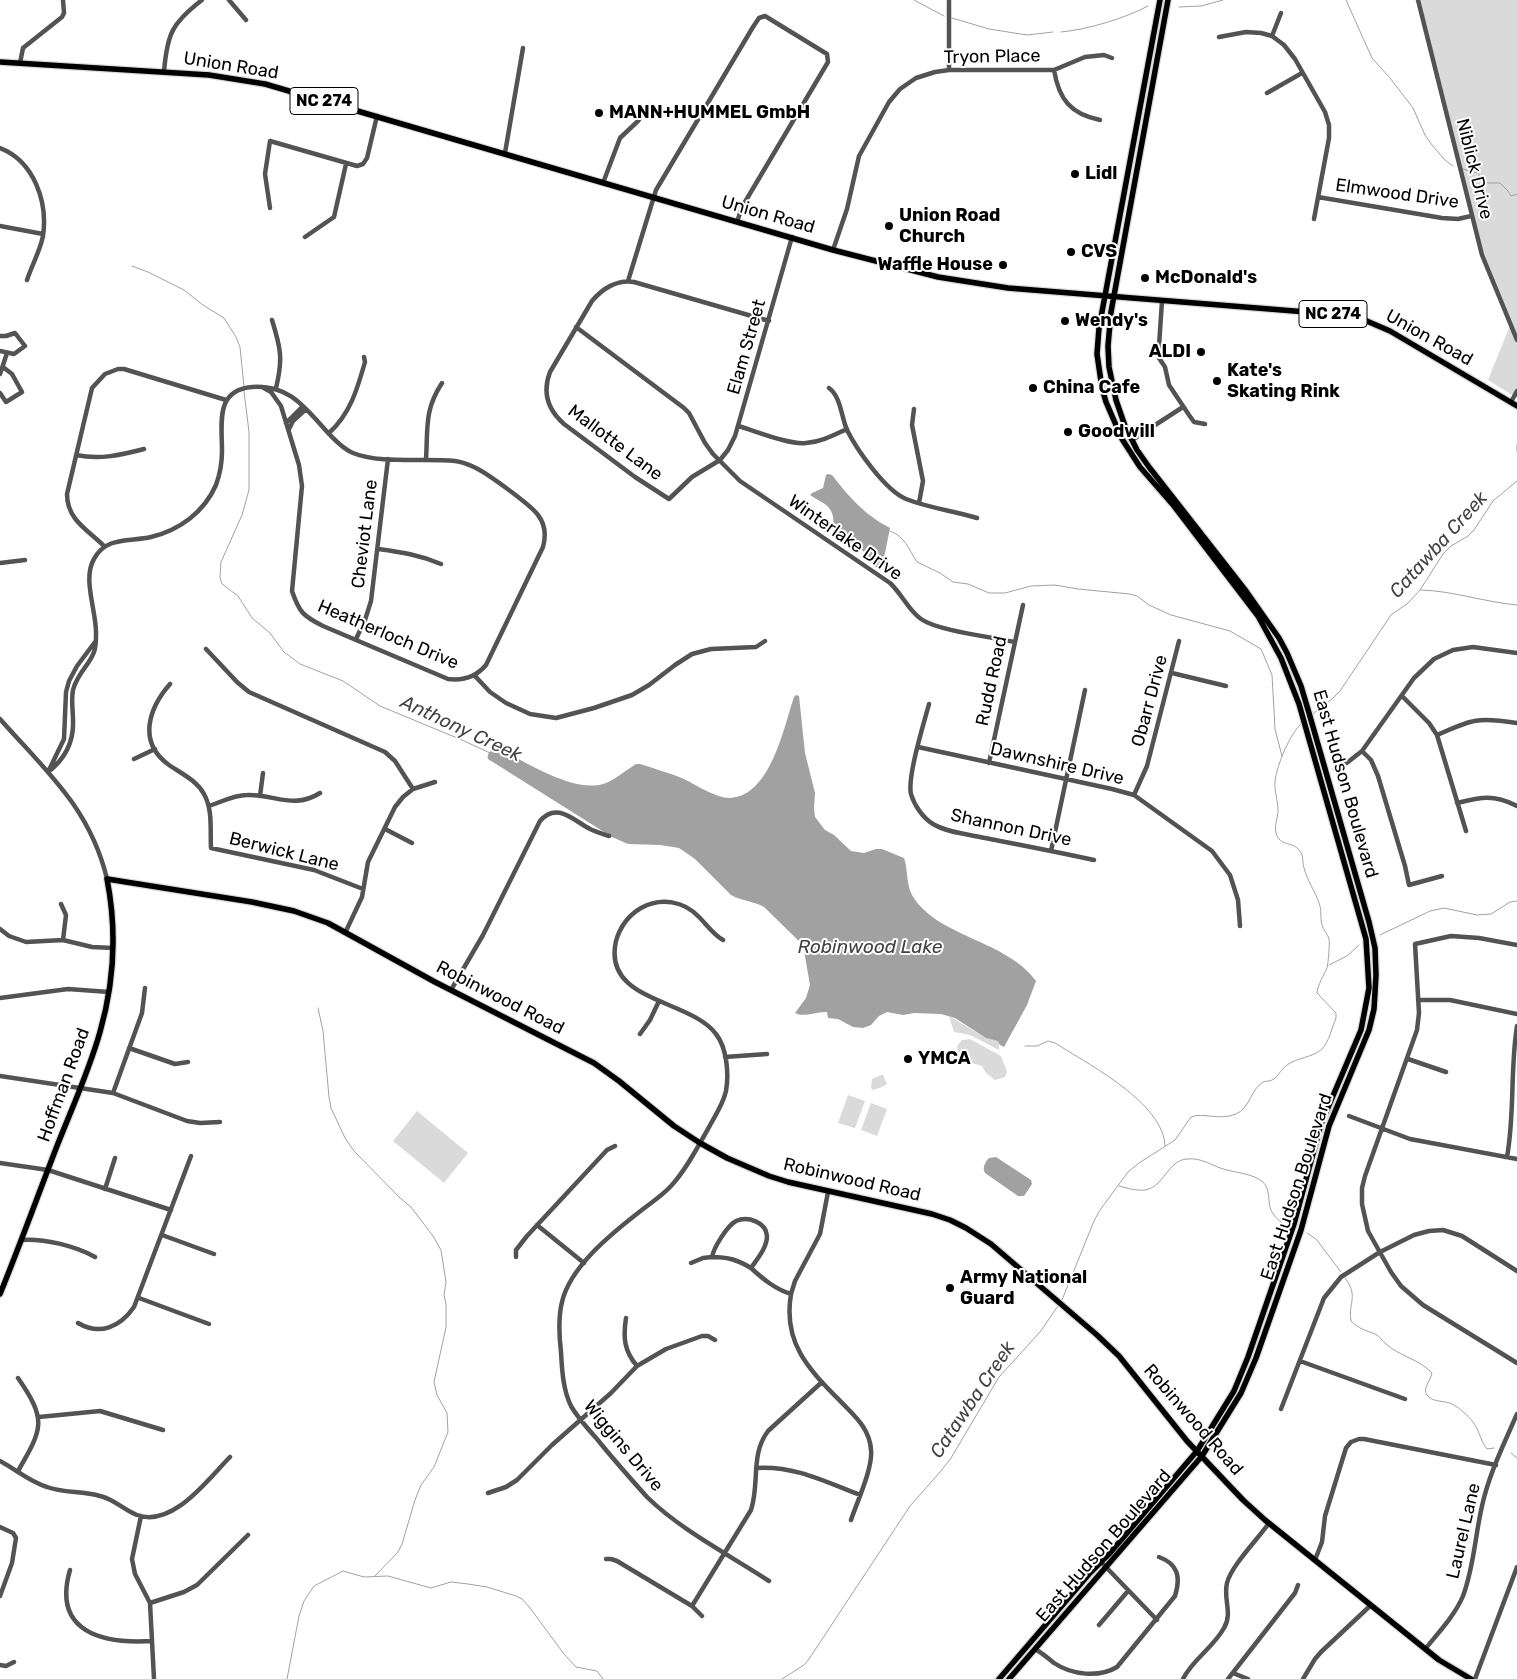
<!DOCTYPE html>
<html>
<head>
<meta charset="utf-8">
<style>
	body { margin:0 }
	canvas { display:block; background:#fff }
</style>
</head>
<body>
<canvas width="1517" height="1679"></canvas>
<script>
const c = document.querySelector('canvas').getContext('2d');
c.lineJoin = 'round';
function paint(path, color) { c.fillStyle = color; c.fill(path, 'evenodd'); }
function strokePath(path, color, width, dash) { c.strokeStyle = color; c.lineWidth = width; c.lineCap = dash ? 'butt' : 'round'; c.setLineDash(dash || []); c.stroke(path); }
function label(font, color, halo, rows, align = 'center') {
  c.font = font + ' Rubik,sans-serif'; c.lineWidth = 4; c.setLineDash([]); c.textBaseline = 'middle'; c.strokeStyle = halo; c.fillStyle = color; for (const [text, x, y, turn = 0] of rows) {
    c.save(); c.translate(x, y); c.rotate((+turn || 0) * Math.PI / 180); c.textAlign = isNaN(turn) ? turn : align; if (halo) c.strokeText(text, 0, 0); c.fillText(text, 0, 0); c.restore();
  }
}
const green = new Path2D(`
	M 1420,0 L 1517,0 L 1517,398 L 1488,380 L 1511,323 L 1483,254 Z
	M 949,1016 L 986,1038 L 999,1041 L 999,1050 L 970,1035 L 954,1032 Z
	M 970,1039 L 1001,1056 L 1007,1072 L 1005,1077 L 995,1080 L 986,1073 L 982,1066 C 969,1062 959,1061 957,1046 L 962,1040 Z
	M 881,1075 L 883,1075 L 887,1084 L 882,1087 L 873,1090 L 871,1088 L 872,1079 Z
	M 848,1095 L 865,1101 L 855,1128 L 838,1123 Z
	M 871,1103 L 887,1109 L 877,1136 L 861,1130 Z
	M 417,1111 L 468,1153 L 444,1183 L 393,1141 Z`);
const water = new Path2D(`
	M 828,474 L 832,475 C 850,498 864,514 890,528 L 885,553 L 879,569 C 872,566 868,557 863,551 C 854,543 842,538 834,529 C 833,524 834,518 832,513 C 828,503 818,501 810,495 L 812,493 L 823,488 L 826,475 Z
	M 796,695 L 799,696 L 805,753 L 815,793 L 814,808 L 815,817 L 825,830 L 834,835 L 851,851 L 864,853 L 876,849 L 882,849 L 904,858 C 908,869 906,883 912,895 C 936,937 1007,940 1036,981 L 1027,1005 L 1004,1047 L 1000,1045 L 998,1041 L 986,1038 L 955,1018 L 941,1014 L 914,1013 L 903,1015 L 887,1012 L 879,1016 L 871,1025 L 863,1028 L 853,1027 L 838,1019 L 828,1018 L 827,1012 C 816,1011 805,1018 795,1013 L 806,998 L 810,985 L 803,945 L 764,907 C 754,901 741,901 731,895 L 695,859 L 679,848 L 660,845 L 628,844 L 612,837 L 488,759 C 486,752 494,748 500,749 C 526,762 576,795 606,783 C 616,779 626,770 636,764 L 640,764 C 655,769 670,773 684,779 C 696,785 716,798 730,798 C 771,796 784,726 794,697 Z
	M 996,1157 L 1031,1180 L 1032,1184 L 1024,1196 L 1018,1196 L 985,1173 C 982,1168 985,1162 989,1158 Z`);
const stream = new Path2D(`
	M 914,0 L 944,16
	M 1346,0 L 1372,58 L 1390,78 L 1413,108 L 1425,135 L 1432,145 L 1445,160 L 1453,166
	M 1179,7 L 1201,6 L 1223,0
	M 952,18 L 989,29 L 1027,35 L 1053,32
	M 1061,32 C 1086,30 1126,18 1148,6
	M 1463,169 L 1478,173 L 1484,183 L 1500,183 L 1508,191 L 1511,196 L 1517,194
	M 132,266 L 148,272 L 184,290 L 203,305 L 224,318 L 236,337 L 240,347 L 244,387
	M 244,391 L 249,432 L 249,490 L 242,515 L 221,562 L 220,578 L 222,584 L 238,596 L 252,618 L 270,633 L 284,652 L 300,664 L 343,681 L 380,706 L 462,740 L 490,753
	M 1517,445 L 1517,451
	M 890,531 C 906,537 908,549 917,562 L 940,573 L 953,582 L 968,584 L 989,593 L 1005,593 L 1031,586 L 1055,585 L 1078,589 L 1130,594 L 1137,596 L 1149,605 L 1171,615 L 1230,631 L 1261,649 L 1272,675 L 1275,729 L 1282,756
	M 1421,590 C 1454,591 1484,602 1517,605
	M 1313,714 L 1333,698 L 1340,691 L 1391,615 L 1408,603 L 1420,590 L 1443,554 L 1451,546 L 1468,536 L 1474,530 L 1493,501 L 1517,481
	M 1380,935 L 1430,911 L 1444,908 L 1477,915 L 1491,914 L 1510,902 L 1517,901
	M 1329,965 L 1347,956 L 1359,945
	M 318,1008 L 323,1031 L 329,1097 L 331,1108 L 345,1138 L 354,1151 L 400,1198 L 411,1207 L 433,1236 L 441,1250 L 446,1282 L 444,1295 L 446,1304 L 446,1327 L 434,1382 L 437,1395 L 447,1413 L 448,1432 L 434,1467 L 421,1485 L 415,1500 L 402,1544 L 398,1552 L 375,1576
	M 1025,1046 L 1037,1046 L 1048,1041 L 1055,1043 C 1088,1064 1164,1103 1165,1146
	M 1119,1186 C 1127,1188 1136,1191 1145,1190 C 1164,1187 1168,1160 1187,1159 C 1202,1157 1213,1167 1227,1170 C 1239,1173 1253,1174 1263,1182 C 1270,1189 1268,1199 1270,1207 C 1272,1216 1281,1222 1287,1227
	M 1307,1233 L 1316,1239 L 1341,1272
	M 1345,1278 C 1359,1296 1348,1302 1351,1321 C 1359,1329 1365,1330 1375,1334 C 1380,1336 1382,1341 1386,1344 C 1399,1356 1419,1359 1432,1373 C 1431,1380 1422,1389 1427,1395 C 1433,1403 1444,1400 1452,1404 C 1460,1408 1471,1418 1475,1425 C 1480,1433 1481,1442 1487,1449 L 1494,1448
	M 1062,1300 L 1094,1221 L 1100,1210 L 1128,1172 L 1139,1163 L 1175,1140 L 1191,1117 C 1203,1112 1219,1121 1236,1114 C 1250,1108 1251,1089 1263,1082 C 1267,1081 1271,1081 1274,1079 C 1279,1075 1282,1068 1287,1065 C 1298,1057 1312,1058 1322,1049 C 1329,1042 1332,1027 1336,1018 L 1336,1013 L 1317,993 C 1318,984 1323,977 1327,968 C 1328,965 1330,943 1329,939 C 1328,934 1323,930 1322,925 C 1320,918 1322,910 1319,903 C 1315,891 1307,880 1304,868 C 1302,861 1304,855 1299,850 C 1292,841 1280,847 1276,833 C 1274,825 1278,818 1278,811 C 1278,800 1274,791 1275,781 C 1277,765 1290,733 1302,723
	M 1511,1453 L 1517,1458
	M 287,1679 L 299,1616 L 304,1601 L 314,1586 L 343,1571 L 364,1577 L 388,1576 L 431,1588 L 451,1582 L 468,1584 L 487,1587 L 516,1596 L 522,1599 L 530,1608 L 564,1654 L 576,1667 L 597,1671 L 603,1679
	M 782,1679 L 804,1665 L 809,1659 L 910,1506 L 940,1472 L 951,1458 L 999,1377 L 1040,1332 L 1058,1306`);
const minor = new Path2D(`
	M 229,0 L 246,20
	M 949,0 L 949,70
	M 1418,0 L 1482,255 L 1517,340
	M 1272,36 L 1281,13
	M 1219,37 L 1246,32 L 1261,33 L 1272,36 L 1284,45 L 1295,59 L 1325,112 L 1329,125 L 1329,138 L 1314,219
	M 20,63 L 23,48 L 62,17 L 64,13 L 63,0
	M 1054,70 C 1059,100 1071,114 1100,120
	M 164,72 C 167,34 172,23 202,0
	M 1267,93 L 1302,73
	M 0,148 C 34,161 48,202 43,236 C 40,251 32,265 27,280
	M 505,153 L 523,48
	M 603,183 L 620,138 L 638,121 L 649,106
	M 1318,197 L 1442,218 L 1458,219 L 1471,216
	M 270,208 L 265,174 L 270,141 L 357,166 L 363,164 L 367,158 L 377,116
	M 0,226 L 43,234
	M 305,237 L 334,217 L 346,164
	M 833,250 L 847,209 L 859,156 L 889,102 L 900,89 L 916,78 L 935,72 L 949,70 L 1054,70 L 1085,57 L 1104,55 L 1112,58
	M 628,281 L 656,190 L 753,27 L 759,18 L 765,16 L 827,54 L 828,62 L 742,207 L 737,222
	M 1162,301 L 1159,346 L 1159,358 L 1165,367 L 1169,385 L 1189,415 L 1194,422 L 1205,424
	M 272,320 C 281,349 283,359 276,388
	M 769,321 L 634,282 C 617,279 602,289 592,301 L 550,372 C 542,393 548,410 564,424 L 635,477 L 669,499 L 692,477 L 720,460 L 728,450 L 735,436 L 792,237
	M 576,327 L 684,408 L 689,413 L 705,443 L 713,454 L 740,481 L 890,583 C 902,594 908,610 921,619 C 938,631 992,637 1015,642
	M 0,336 L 6,336 L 15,333 L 25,346 L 14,354 L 0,351
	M 0,374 L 7,353
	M 829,388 C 841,397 841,416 847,430 C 857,450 885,490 906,499 C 929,508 954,511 977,518
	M 0,393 L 6,402 L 22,392 L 12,374 L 3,367
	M 1511,402 L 1517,391
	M 914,409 L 912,425 L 923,481 L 919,503
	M 286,423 L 303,406
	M 738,426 C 756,431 789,445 806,443 C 821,442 834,435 847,429
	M 289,429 L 293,421 L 306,409
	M 329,433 C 350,414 357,390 365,362 L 364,357
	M 1132,440 L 1183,407
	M 76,455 C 100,460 121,455 144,449
	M 426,459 C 428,429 424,410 442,383
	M 104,546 C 88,530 67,520 67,494 L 92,388 L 105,374 L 118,369 L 124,369 L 226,400
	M 378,549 C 401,552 420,555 441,564
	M 0,563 L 25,560
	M 356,639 L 365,620 L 371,601 L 388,459
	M 206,649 L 237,682 L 249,692 L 385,752 L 395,761 L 413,789
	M 1172,673 L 1226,686
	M 475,676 L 490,692 L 506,703 L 530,714 L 556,718 L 594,708 L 632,695 L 649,685 L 675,665 L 692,654 L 711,649 L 756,647 L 765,641
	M 170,684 C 149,708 137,742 169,765 C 182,774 196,780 204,794 C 213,810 210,830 211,848 L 314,870 L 363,889
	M 1402,696 L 1429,723 L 1437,735 L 1466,831
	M 929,704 C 924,723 907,777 911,794 C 914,805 923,818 933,824 C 948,833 969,834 985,838 C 1021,845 1058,852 1094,860
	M 0,719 C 46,771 90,808 107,879
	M 1437,735 C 1473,719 1478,717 1517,723
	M 918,747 L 1112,789 L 1134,795 L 1212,851 L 1230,875 L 1238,900 L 1240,926
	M 1362,751 L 1371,760 L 1378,776 L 1405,866 L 1409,885 L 1442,876
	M 134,759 L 155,749
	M 989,763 L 1023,605
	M 1335,769 L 1348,762 L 1362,751 L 1414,678 L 1434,659 L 1453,650 L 1473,647 L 1517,653
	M 49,770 L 64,739 L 66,692 L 69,681 L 77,666 L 95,642
	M 48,772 C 65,759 74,741 73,720 C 73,710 71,700 73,690 C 78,672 89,666 94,652 C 96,647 96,641 96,635 C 97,612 82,579 94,559 C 106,536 130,542 151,537 C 180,530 204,512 216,485 C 220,474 222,462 222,451 C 222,423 215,390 252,387 C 290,384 306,409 329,434 C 336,441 343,449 353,453 C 379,464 425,458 455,461 C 463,462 470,465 476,468 C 488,474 531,505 538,515 C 545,524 546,536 543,547 L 486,665 C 476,677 464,681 448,679 L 323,626 C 303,616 299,612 292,591 L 302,486 L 299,465 L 281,406 L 271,392 L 262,387
	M 1134,795 L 1147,766 L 1179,641
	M 260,796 L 263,773
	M 1457,803 C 1481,797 1494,794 1517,806
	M 209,806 C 221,802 234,795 247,795 C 275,794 293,810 320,793
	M 385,829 L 412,843
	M 1051,851 L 1085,690
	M 61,904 L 66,915 L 63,940
	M 0,929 L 9,936 L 26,942 L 63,940 L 92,947 L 113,948
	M 346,931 L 362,897 L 368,862 L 395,807 L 403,797 L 413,789 L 435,782
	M 723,940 C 713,934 708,926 699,917 C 684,901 661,897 641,908 C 629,915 620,927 616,941 C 602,1002 690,999 716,1034 C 727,1048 729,1074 726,1091 C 723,1105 714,1117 708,1129 C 697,1148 686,1170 671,1186 C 662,1196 649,1204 638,1213 C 611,1234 570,1267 562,1302 C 558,1318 559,1335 561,1352 C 562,1370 563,1390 571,1406 C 578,1418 588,1429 597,1439 C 613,1459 630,1478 647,1497 C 682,1531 728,1554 769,1581
	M 1517,945 L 1479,938 L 1451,936 L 1415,944 L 1419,1013 L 1417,1030 L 1365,1176 L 1362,1188 L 1362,1204 L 1368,1231 L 1391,1272 L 1401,1286 L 1423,1305 L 1517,1363
	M 451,990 L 483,935 L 540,821 C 557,801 574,821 590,829 C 596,832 603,834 609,836
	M 0,998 L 68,989 L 109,992
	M 1418,1000 L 1450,1000 L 1517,1014
	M 640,1034 L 650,1020 L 659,1001
	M 129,1048 L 175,1064 L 188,1062
	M 725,1057 L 767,1054
	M 1408,1059 L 1446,1072
	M 0,1076 L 113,1093 L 187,1121 L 200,1123 L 220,1122
	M 113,1093 L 142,1013 L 145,988
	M 1349,1116 L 1410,1139 L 1517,1159
	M 1507,1157 C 1515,1113 1510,1069 1517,1026
	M 0,1163 L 48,1170 L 171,1210
	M 105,1189 L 115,1158
	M 537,1225 L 584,1263
	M 162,1235 L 214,1254
	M 21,1240 C 43,1238 76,1246 95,1257
	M 516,1257 L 516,1250 L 527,1236 L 607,1150 L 615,1146
	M 691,1263 L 703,1258 L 712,1257
	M 751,1268 C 738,1260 728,1257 712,1257 C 714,1247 727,1226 736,1221 C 748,1216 766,1222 767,1236 C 767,1248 757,1259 751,1268 C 763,1279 775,1289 791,1294 L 795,1281 L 820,1234 L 828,1192
	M 791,1294 C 782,1347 813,1373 847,1408 C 859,1420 870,1432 871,1450 C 873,1468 857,1502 851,1520
	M 139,1298 L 209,1324
	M 626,1318 C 623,1337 624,1351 637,1366
	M 78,1323 C 100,1336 120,1327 134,1307 L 191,1156
	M 1300,1361 L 1405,1399
	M 18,1378 C 47,1420 43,1428 18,1471
	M 1281,1409 L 1324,1298 L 1341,1277 L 1380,1252 L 1414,1235 L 1429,1231 L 1443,1230 L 1462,1236 L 1517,1271
	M 39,1417 L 100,1411 L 163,1430
	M 0,1461 C 15,1469 30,1482 47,1487 C 63,1493 82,1491 100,1496 C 114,1499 124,1510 137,1515 C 173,1528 208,1479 230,1457
	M 756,1468 C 793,1465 826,1482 860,1495
	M 488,1493 L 506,1487 L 517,1480 L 552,1445 L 611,1393 L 637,1366 L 666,1349 L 702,1336 L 708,1336 L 715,1340
	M 141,1516 L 132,1559 L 135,1574 L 150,1603 L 154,1679
	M 0,1527 L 13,1533 L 16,1538 L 12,1563 L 0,1596
	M 606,1559 L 611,1559 L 617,1561 L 692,1606 L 702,1616
	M 1315,1560 L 1322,1542 L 1325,1516 L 1346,1448 L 1351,1442 L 1359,1439 L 1364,1439 L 1496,1465
	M 1104,1565 L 1157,1620
	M 70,1570 C 52,1632 102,1644 152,1641
	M 150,1603 L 184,1592 L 197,1585 L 248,1535
	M 692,1606 L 751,1510 C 760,1483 750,1455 768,1431 L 822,1382
	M 1099,1625 L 1128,1591
	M 1426,1648 C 1439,1632 1455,1615 1463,1596 C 1474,1567 1475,1536 1482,1506 C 1489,1474 1504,1444 1517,1414
	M 1035,1649 C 1042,1653 1048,1658 1054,1663 C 1072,1675 1099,1678 1117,1667 L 1175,1596 C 1181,1577 1178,1564 1159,1557
	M 0,1665 L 6,1666 L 14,1662
	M 1233,1673 L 1248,1679
	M 1183,1679 C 1192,1660 1213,1648 1224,1628 C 1233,1613 1223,1599 1227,1583 C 1231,1566 1258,1539 1269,1523
	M 1228,1679 L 1295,1593 L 1298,1585
	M 1303,1679 L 1315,1659 L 1321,1652 L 1371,1605
	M 1475,1679 L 1517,1567`);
const major = new Path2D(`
	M 0,62 L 209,75 L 265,84 L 833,250 L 938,277 L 1008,288 L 1344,315 L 1362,319 L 1390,331 L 1517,406
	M 0,1294 C 20,1245 38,1195 57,1146 C 72,1108 89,1071 100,1032 C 114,983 117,930 107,879 L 252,902 L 294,911 L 328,923 L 435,982 L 594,1063 L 619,1081 L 674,1126 L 700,1143 L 727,1158 L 769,1176 L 788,1182 L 932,1214 L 950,1220 L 966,1228 L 991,1244 L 1097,1335 L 1119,1356 L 1187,1441 L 1243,1500 L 1265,1520 L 1439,1660 L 1471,1679
	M 999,1679 L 1090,1573 L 1110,1553 L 1197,1451 L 1234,1391 L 1248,1357 L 1294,1224 L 1321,1124 L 1361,1030 L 1369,988 L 1366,939 L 1299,704 L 1281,658 L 1258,616 L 1174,506 L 1140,467 L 1122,439 L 1106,402 L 1102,388 L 1097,354 L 1099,328 L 1160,0
	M 1009,1679 L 1202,1456 L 1241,1393 L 1256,1358 L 1301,1230 L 1329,1126 L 1369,1030 L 1374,1009 L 1376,975 L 1375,948 L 1369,922 L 1309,713 L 1301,686 L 1287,653 L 1279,638 L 1246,591 L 1149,467 L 1137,450 L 1125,426 L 1116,400 L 1109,367 L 1108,346 L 1111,312 L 1168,0`);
const markers = [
	[599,113,5,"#000"],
	[1075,174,5,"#000"],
	[889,226,5,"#000"],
	[1071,252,5,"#000"],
	[1003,265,5,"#000"],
	[1145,278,5,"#000"],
	[1065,321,5,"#000"],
	[1201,352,5,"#000"],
	[1217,381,5,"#000"],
	[1033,388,5,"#000"],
	[1068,432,5,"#000"],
	[908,1059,5,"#000"],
	[950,1288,5,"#000"]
];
const shields = [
	[324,101,68],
	[1333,314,68]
];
const shieldNames = [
	["NC 274",324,101],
	["NC 274",1333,314]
];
const streetNames = [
	["Tryon Place",992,57,-1],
	["Union Road",231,66,9],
	["Niblick Drive",1474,169,76],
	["Elmwood Drive",1397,194,8],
	["Union Road",768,215,16],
	["Union Road",1429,338,29],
	["Elam Street",747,347,-74],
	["Mallotte Lane",615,443,37],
	["Cheviot Lane",365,534,-83],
	["Winterlake Drive",845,538,35],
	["Heatherloch Drive",388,635,23],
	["Rudd Road",992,681,-78],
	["Obarr Drive",1150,701,-75],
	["Dawnshire Drive",1057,764,13],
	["East Hudson Boulevard",1345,784,74],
	["Shannon Drive",1011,828,12],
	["Berwick Lane",284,852,14],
	["Robinwood Road",500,998,27],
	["Hoffman Road",64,1085,-70],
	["Robinwood Road",852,1180,13],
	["East Hudson Boulevard",1297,1187,-72],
	["Robinwood Road",1193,1420,49],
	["Wiggins Drive",623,1446,50],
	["Laurel Lane",1464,1531,-77],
	["East Hudson Boulevard",1104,1546,-49]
];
const poiNames = [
	["MANN+HUMMEL GmbH",609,113],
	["Lidl",1085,174],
	["Union Road",899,216],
	["Church",899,237],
	["CVS",1081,252],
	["Waffle House",993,265,"right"],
	["McDonald's",1155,278],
	["Wendy's",1075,321],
	["ALDI",1191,352,"right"],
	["Kate's",1227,371],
	["Skating Rink",1227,392],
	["China Cafe",1043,388],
	["Goodwill",1078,432],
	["YMCA",918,1059],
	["Army National",960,1278],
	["Guard",960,1299]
];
const waterNames = [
	["Catawba Creek",1439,545,-48],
	["Anthony Creek",461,729,25],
	["Robinwood Lake",870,948],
	["Catawba Creek",973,1400,-56]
];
paint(green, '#dadada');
paint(water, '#a1a1a1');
strokePath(stream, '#a1a1a1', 1);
strokePath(major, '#dbdbdb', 8);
strokePath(minor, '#535353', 4.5);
strokePath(major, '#000', 5.5);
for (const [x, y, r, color] of markers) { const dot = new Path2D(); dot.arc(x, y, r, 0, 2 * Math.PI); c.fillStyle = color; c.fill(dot); strokePath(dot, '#fff', 2); }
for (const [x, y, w] of shields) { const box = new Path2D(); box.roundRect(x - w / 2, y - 13.5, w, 27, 4); c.fillStyle = '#fff'; c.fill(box); strokePath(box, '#000', 1); }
label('bold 16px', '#000', null, shieldNames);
label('18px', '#000', '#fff', streetNames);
label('bold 18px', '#000', '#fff', poiNames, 'left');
label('italic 19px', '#424242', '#fff', waterNames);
</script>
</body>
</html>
